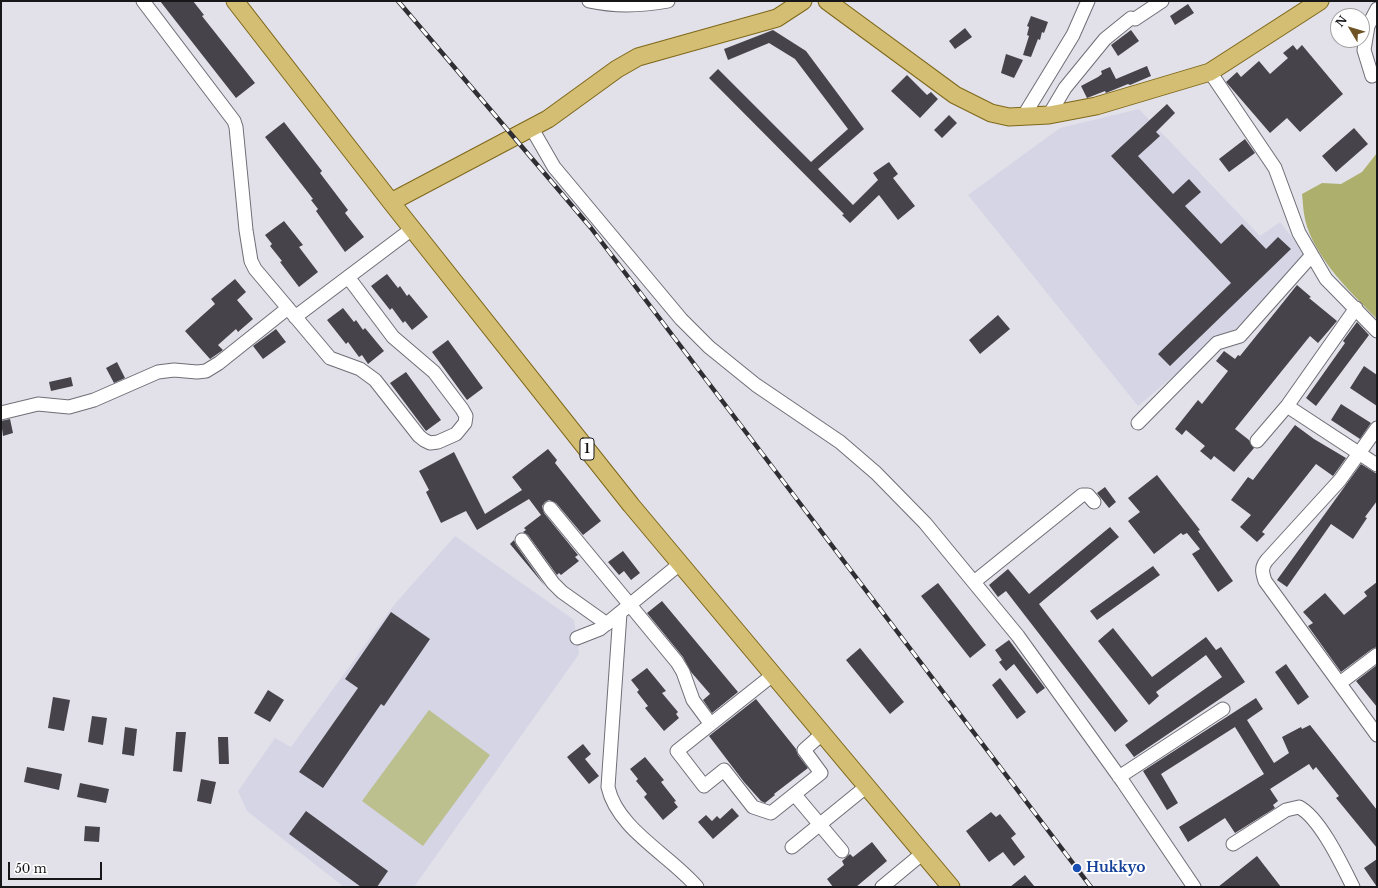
<!DOCTYPE html>
<html>
<head>
<meta charset="utf-8">
<style>
	body { margin:0 }
	#map { position:relative; width:1378px; height:888px; overflow:hidden; background:#e2e1ea; font-family:"Libre Baskerville",serif }
	canvas { display:block }
	.frame { position:absolute; inset:0; border:2px solid #17171a; pointer-events:none }
	.north { position:absolute; left:1330px; top:8px; width:40px; height:40px; box-sizing:border-box; background:#fff; border:1px solid #a2a2a3; border-radius:50%; rotate:308deg; font-size:11px; font-weight:700; line-height:16px; text-align:center; color:#17171a }
	.north::after { content:''; display:block; margin:auto; width:14px; height:18px; background:#6e5325; clip-path:polygon(50% 0,100% 100%,50% 72%,0 100%) }
	.scale { position:absolute; left:8px; top:862px; width:94px; height:18px; box-sizing:border-box; border:2px solid #17171a; border-top:0; padding-left:5px; font-size:12px; line-height:14px; white-space:nowrap; color:#17171a; -webkit-text-stroke:3px #fff; paint-order:stroke }
</style>
</head>
<body>
<div id="map">
<canvas width="1378" height="888"></canvas>
<div class="frame"></div>
<div class="north">N</div>
<div class="scale">50 m</div>
</div>
<script>
const c = document.querySelector('canvas').getContext('2d');
c.lineJoin = 'round';
function paint(path, color) { c.fillStyle = color; c.fill(path, 'evenodd'); }
function strokePath(path, color, width, dash) { c.strokeStyle = color; c.lineWidth = width; c.lineCap = dash ? 'butt' : 'round'; c.setLineDash(dash || []); c.stroke(path); }
function label(font, color, halo, rows, align = 'center') {
  c.font = font + ' "Libre Baskerville",serif'; c.lineWidth = 4; c.setLineDash([]); c.textBaseline = 'middle'; c.strokeStyle = halo; c.fillStyle = color; for (const [text, x, y, turn = 0] of rows) {
    c.save(); c.translate(x, y); c.rotate((+turn || 0) * Math.PI / 180); c.textAlign = isNaN(turn) ? turn : align; if (halo) c.strokeText(text, 0, 0); c.fillText(text, 0, 0); c.restore();
  }
}
const built = new Path2D(`
	M 1139,109 L 1260,236 L 1280,222 L 1307,256 L 1237,332 L 1216,340 L 1138,406 L 968,195 L 1060,128 Z
	M 455,536 L 574,620 L 579,654 L 414,887 L 344,887 L 247,811 L 238,791 L 275,738 L 291,747 L 394,605 Z`);
const green = new Path2D(`
	M 429,710 L 490,755 L 423,846 L 362,801 Z`);
const forest = new Path2D(`
	M 1377,153 L 1377,319 C 1351,293 1313,256 1305,219 C 1303,211 1303,202 1302,194 L 1322,183 L 1341,184 L 1362,172 Z`);
const building = new Path2D(`
	M 160,1 L 193,1 L 204,15 L 202,16 L 255,83 L 236,98 Z
	M 1188,4 L 1194,13 L 1175,25 L 1170,16 Z
	M 1031,16 L 1048,22 L 1044,33 L 1042,32 L 1040,40 L 1038,39 L 1031,57 L 1023,55 L 1029,36 L 1027,35 L 1029,27 L 1027,26 Z
	M 965,28 L 972,37 L 955,49 L 949,41 Z
	M 773,30 L 806,51 L 864,129 L 818,169 L 853,205 L 878,180 L 873,173 L 889,162 L 898,174 L 893,178 L 915,206 L 898,220 L 879,195 L 850,223 L 842,215 L 844,214 L 709,78 L 718,69 L 811,162 L 848,129 L 795,59 L 769,43 L 728,60 L 724,49 Z
	M 1131,30 L 1139,41 L 1118,56 L 1111,45 Z
	M 1293,45 L 1297,50 L 1302,45 L 1343,94 L 1300,132 L 1287,118 L 1270,133 L 1226,82 L 1237,72 L 1241,77 L 1259,61 L 1270,74 L 1288,58 L 1283,53 Z
	M 1006,54 L 1023,60 L 1014,78 L 1001,73 Z
	M 1147,66 L 1151,76 L 1130,85 L 1128,84 L 1106,93 L 1105,91 L 1087,98 L 1081,86 L 1098,77 L 1102,74 L 1101,71 L 1110,67 L 1116,79 Z
	M 907,75 L 927,95 L 931,92 L 938,99 L 920,118 L 891,91 Z
	M 1167,104 L 1175,113 L 1156,132 L 1160,136 L 1138,156 L 1173,194 L 1189,179 L 1201,192 L 1185,206 L 1221,244 L 1242,224 L 1266,249 L 1278,237 L 1291,249 L 1170,366 L 1158,354 L 1231,283 L 1111,156 Z
	M 949,115 L 957,123 L 942,138 L 934,130 Z
	M 284,122 L 322,171 L 320,173 L 348,210 L 345,213 L 364,237 L 345,252 L 316,211 L 318,209 L 311,200 L 313,199 L 265,137 Z
	M 1354,128 L 1368,144 L 1336,172 L 1322,156 Z
	M 1245,139 L 1255,153 L 1229,172 L 1219,159 Z
	M 284,221 L 303,245 L 299,247 L 318,272 L 299,287 L 280,262 L 282,261 L 270,246 L 272,244 L 265,235 Z
	M 387,274 L 398,288 L 400,286 L 407,296 L 409,294 L 428,317 L 412,330 L 405,321 L 403,323 L 392,308 L 390,310 L 371,286 Z
	M 235,279 L 246,292 L 237,300 L 253,319 L 238,332 L 236,329 L 218,345 L 223,350 L 210,359 L 185,331 L 215,304 L 211,299 Z
	M 1297,285 L 1311,297 L 1309,298 L 1337,321 L 1318,343 L 1310,336 L 1235,429 L 1249,440 L 1254,448 L 1234,472 L 1214,456 L 1211,460 L 1200,451 L 1205,446 L 1186,430 L 1182,435 L 1175,429 L 1198,400 L 1202,404 L 1228,371 L 1216,361 L 1224,351 L 1235,359 L 1238,355 L 1240,356 Z
	M 343,308 L 354,322 L 356,320 L 363,330 L 365,328 L 384,351 L 368,364 L 362,355 L 359,357 L 348,342 L 346,344 L 327,320 Z
	M 998,315 L 1010,329 L 980,354 L 969,340 Z
	M 1357,322 L 1369,335 L 1316,406 L 1306,398 L 1345,343 L 1343,341 Z
	M 276,329 L 286,342 L 263,359 L 253,346 Z
	M 448,340 L 483,388 L 467,400 L 432,352 Z
	M 117,362 L 125,378 L 114,383 L 106,368 Z
	M 1364,366 L 1377,375 L 1377,406 L 1350,388 Z
	M 406,372 L 441,420 L 426,431 L 390,383 Z
	M 71,377 L 73,386 L 51,391 L 49,382 Z
	M 1341,404 L 1371,423 L 1360,439 L 1331,420 Z
	M 10,419 L 13,433 L 3,436 L 1,421 Z
	M 1295,425 L 1314,439 L 1346,458 L 1333,476 L 1316,464 L 1262,532 L 1265,534 L 1257,542 L 1240,527 L 1251,515 L 1231,500 L 1248,477 L 1253,480 Z
	M 548,449 L 557,460 L 555,463 L 601,521 L 583,535 L 556,503 L 549,500 L 545,502 L 542,506 L 544,513 L 578,555 L 575,557 L 579,561 L 561,575 L 559,573 L 557,575 L 528,535 L 523,532 L 526,530 L 524,528 L 541,515 L 529,499 L 477,530 L 466,511 L 441,523 L 426,492 L 429,490 L 419,471 L 454,452 L 485,514 L 522,490 L 512,477 Z
	M 1361,464 L 1377,474 L 1377,501 L 1365,517 L 1367,518 L 1353,539 L 1331,524 L 1287,587 L 1277,580 Z
	M 1157,475 L 1200,530 L 1198,531 L 1233,581 L 1218,592 L 1192,554 L 1200,549 L 1187,533 L 1183,535 L 1181,533 L 1154,554 L 1128,521 L 1140,512 L 1128,498 Z
	M 1105,487 L 1116,502 L 1109,508 L 1097,493 Z
	M 1110,527 L 1119,537 L 1039,604 L 1128,721 L 1115,732 L 1006,591 L 998,597 L 989,585 L 1008,569 L 1029,594 Z
	M 514,540 L 516,545 L 545,586 L 510,544 Z
	M 623,551 L 640,573 L 631,580 L 624,571 L 619,575 L 608,562 Z
	M 1153,566 L 1160,575 L 1097,620 L 1090,611 Z
	M 1377,582 L 1377,647 L 1372,649 L 1341,672 L 1308,626 L 1313,623 L 1303,612 L 1325,593 L 1344,615 L 1367,596 L 1364,592 Z
	M 938,583 L 986,645 L 970,658 L 921,596 Z
	M 662,601 L 738,692 L 712,713 L 703,700 L 710,694 L 691,672 L 683,657 L 647,613 Z
	M 391,612 L 430,639 L 384,706 L 381,704 L 323,788 L 299,772 L 358,688 L 345,679 Z
	M 1113,628 L 1152,677 L 1206,637 L 1216,650 L 1221,647 L 1245,682 L 1134,757 L 1125,745 L 1222,677 L 1206,655 L 1156,692 L 1159,696 L 1149,705 L 1098,641 Z
	M 1009,640 L 1045,688 L 1037,694 L 1014,664 L 1006,671 L 999,662 L 1002,660 L 995,650 Z
	M 860,648 L 904,702 L 890,714 L 846,660 Z
	M 1286,664 L 1309,697 L 1298,705 L 1275,672 Z
	M 1377,665 L 1377,707 L 1356,681 Z
	M 647,668 L 666,691 L 662,693 L 678,712 L 676,714 L 679,718 L 664,731 L 645,708 L 648,706 L 637,692 L 639,690 L 631,680 Z
	M 1000,678 L 1026,712 L 1017,719 L 992,685 Z
	M 268,690 L 284,700 L 270,722 L 254,713 Z
	M 53,697 L 70,700 L 64,731 L 48,728 Z
	M 1256,698 L 1263,709 L 1247,720 L 1274,763 L 1289,753 L 1282,737 L 1301,727 L 1302,729 L 1310,725 L 1377,810 L 1377,848 L 1336,798 L 1339,796 L 1316,767 L 1313,770 L 1309,764 L 1270,789 L 1278,801 L 1273,805 L 1275,808 L 1235,833 L 1225,818 L 1188,842 L 1179,827 L 1264,774 L 1235,727 L 1161,774 L 1178,803 L 1167,810 L 1143,771 Z
	M 756,699 L 796,749 L 798,755 L 808,768 L 774,794 L 775,795 L 765,803 L 761,801 L 744,782 L 709,736 Z
	M 92,716 L 107,718 L 103,745 L 88,742 Z
	M 125,727 L 137,729 L 134,756 L 122,754 Z
	M 176,732 L 186,732 L 182,772 L 173,771 Z
	M 218,737 L 228,737 L 229,764 L 219,764 Z
	M 583,744 L 591,754 L 585,759 L 599,776 L 589,784 L 567,757 Z
	M 645,757 L 664,780 L 661,782 L 676,801 L 674,802 L 678,807 L 663,820 L 644,797 L 647,794 L 636,781 L 638,779 L 630,769 Z
	M 27,767 L 62,774 L 59,790 L 24,782 Z
	M 201,779 L 216,782 L 211,804 L 197,801 Z
	M 80,783 L 109,789 L 106,803 L 77,797 Z
	M 732,808 L 739,816 L 713,839 L 698,822 L 706,815 L 712,821 L 717,816 L 720,819 Z
	M 306,811 L 388,871 L 377,887 L 361,887 L 289,834 Z
	M 991,812 L 996,817 L 1000,814 L 1016,834 L 1011,838 L 1025,857 L 1014,866 L 1003,852 L 989,862 L 966,831 Z
	M 85,826 L 100,827 L 99,842 L 84,841 Z
	M 872,842 L 887,861 L 856,887 L 833,887 L 827,879 L 844,865 L 842,861 L 850,854 L 853,857 Z
	M 1257,856 L 1281,887 L 1218,887 Z
	M 1377,859 L 1377,887 L 1364,868 Z
	M 1025,875 L 1035,887 L 1010,887 Z`);
const minor = new Path2D(`
	M 143,1 L 234,121 L 236,127 L 246,230 L 251,261 L 255,269 L 330,358 L 360,369 L 375,380 L 419,436 L 424,440 L 430,443 L 438,442 L 456,434 L 465,423 L 466,416 L 462,409 L 434,372 L 393,337 L 348,277
	M 589,1 C 616,7 641,6 668,1
	M 1210,72 L 1275,168 L 1299,233 L 1326,279 L 1377,331
	M 1372,76 L 1364,50 L 1368,26 L 1377,9
	M 1049,115 L 1065,88 L 1105,39 L 1131,18 L 1135,19 L 1162,1
	M 1023,117 L 1073,35 L 1088,1
	M 531,127 L 554,167 L 681,319 L 709,347 L 756,385 L 840,442 L 876,473 L 925,523 L 1018,636 L 1123,782 L 1194,887
	M 295,317 L 412,229
	M 1287,406 L 1377,465
	M 1,413 L 38,404 L 69,407 L 94,400 L 158,372 L 174,370 L 197,372 L 206,371 L 219,363 L 288,308
	M 1138,423 L 1217,343 L 1240,336 L 1312,255
	M 1377,428 L 1340,480 L 1267,560 C 1261,567 1262,572 1265,581 L 1377,735
	M 1257,441 L 1287,406 L 1356,308
	M 550,508 L 677,662 L 683,672 L 693,700 L 710,723
	M 522,540 L 553,583 L 562,592 L 607,624
	M 974,582 L 1082,495 L 1088,495 L 1094,502
	M 620,613 L 608,787 C 617,829 670,855 697,887
	M 577,638 L 600,629 L 681,563
	M 774,674 L 677,751 L 704,786 L 724,770 L 753,807 L 771,813 L 821,773 L 804,750 L 823,733
	M 1340,683 L 1377,655
	M 1119,777 L 1223,709
	M 795,795 L 842,851
	M 1233,844 L 1286,810 L 1299,807 C 1320,818 1342,865 1353,887
	M 792,847 L 867,786
	M 882,887 L 923,853`);
const major = new Path2D(`
	M 235,1 L 391,202 L 631,505 L 951,887
	M 827,1 L 955,95 L 991,113 L 1009,117 L 1049,115 L 1096,106 L 1210,72 L 1320,1
	M 391,202 L 548,119 L 617,69 L 638,57 L 777,18 L 803,1`);
const rail = new Path2D(`
	M 398,1 L 591,228 L 1091,887`);
const markers = [
	[1077,868,5,"#1a4fb4"]
];
const shields = [
	[587,449,14]
];
const shieldNames = [
	["1",587,449]
];
const transitNames = [
	["Hukkyo",1086,868]
];
paint(built, '#d5d5e5');
paint(green, '#bcbf8e');
paint(forest, '#adb06d');
paint(building, '#47434a');
strokePath(minor, '#6e6e76', 15);
strokePath(major, '#7e6718', 19);
strokePath(minor, '#fff', 13);
strokePath(major, '#d3be74', 17);
strokePath(rail, '#2f2f33', 4.5);
strokePath(rail, '#fff', 3, [9]);
for (const [x, y, r, color] of markers) { const dot = new Path2D(); dot.arc(x, y, r, 0, 2 * Math.PI); c.fillStyle = color; c.fill(dot); strokePath(dot, '#fff', 1.5); }
for (const [x, y, w] of shields) { const box = new Path2D(); box.roundRect(x - w / 2, y - 11, w, 22, 3); c.fillStyle = '#fff'; c.fill(box); strokePath(box, '#17171a', 1); }
label('bold 13px', '#17171a', null, shieldNames);
label('bold 14px', '#164399', '#fff', transitNames, 'left');
</script>
</body>
</html>
